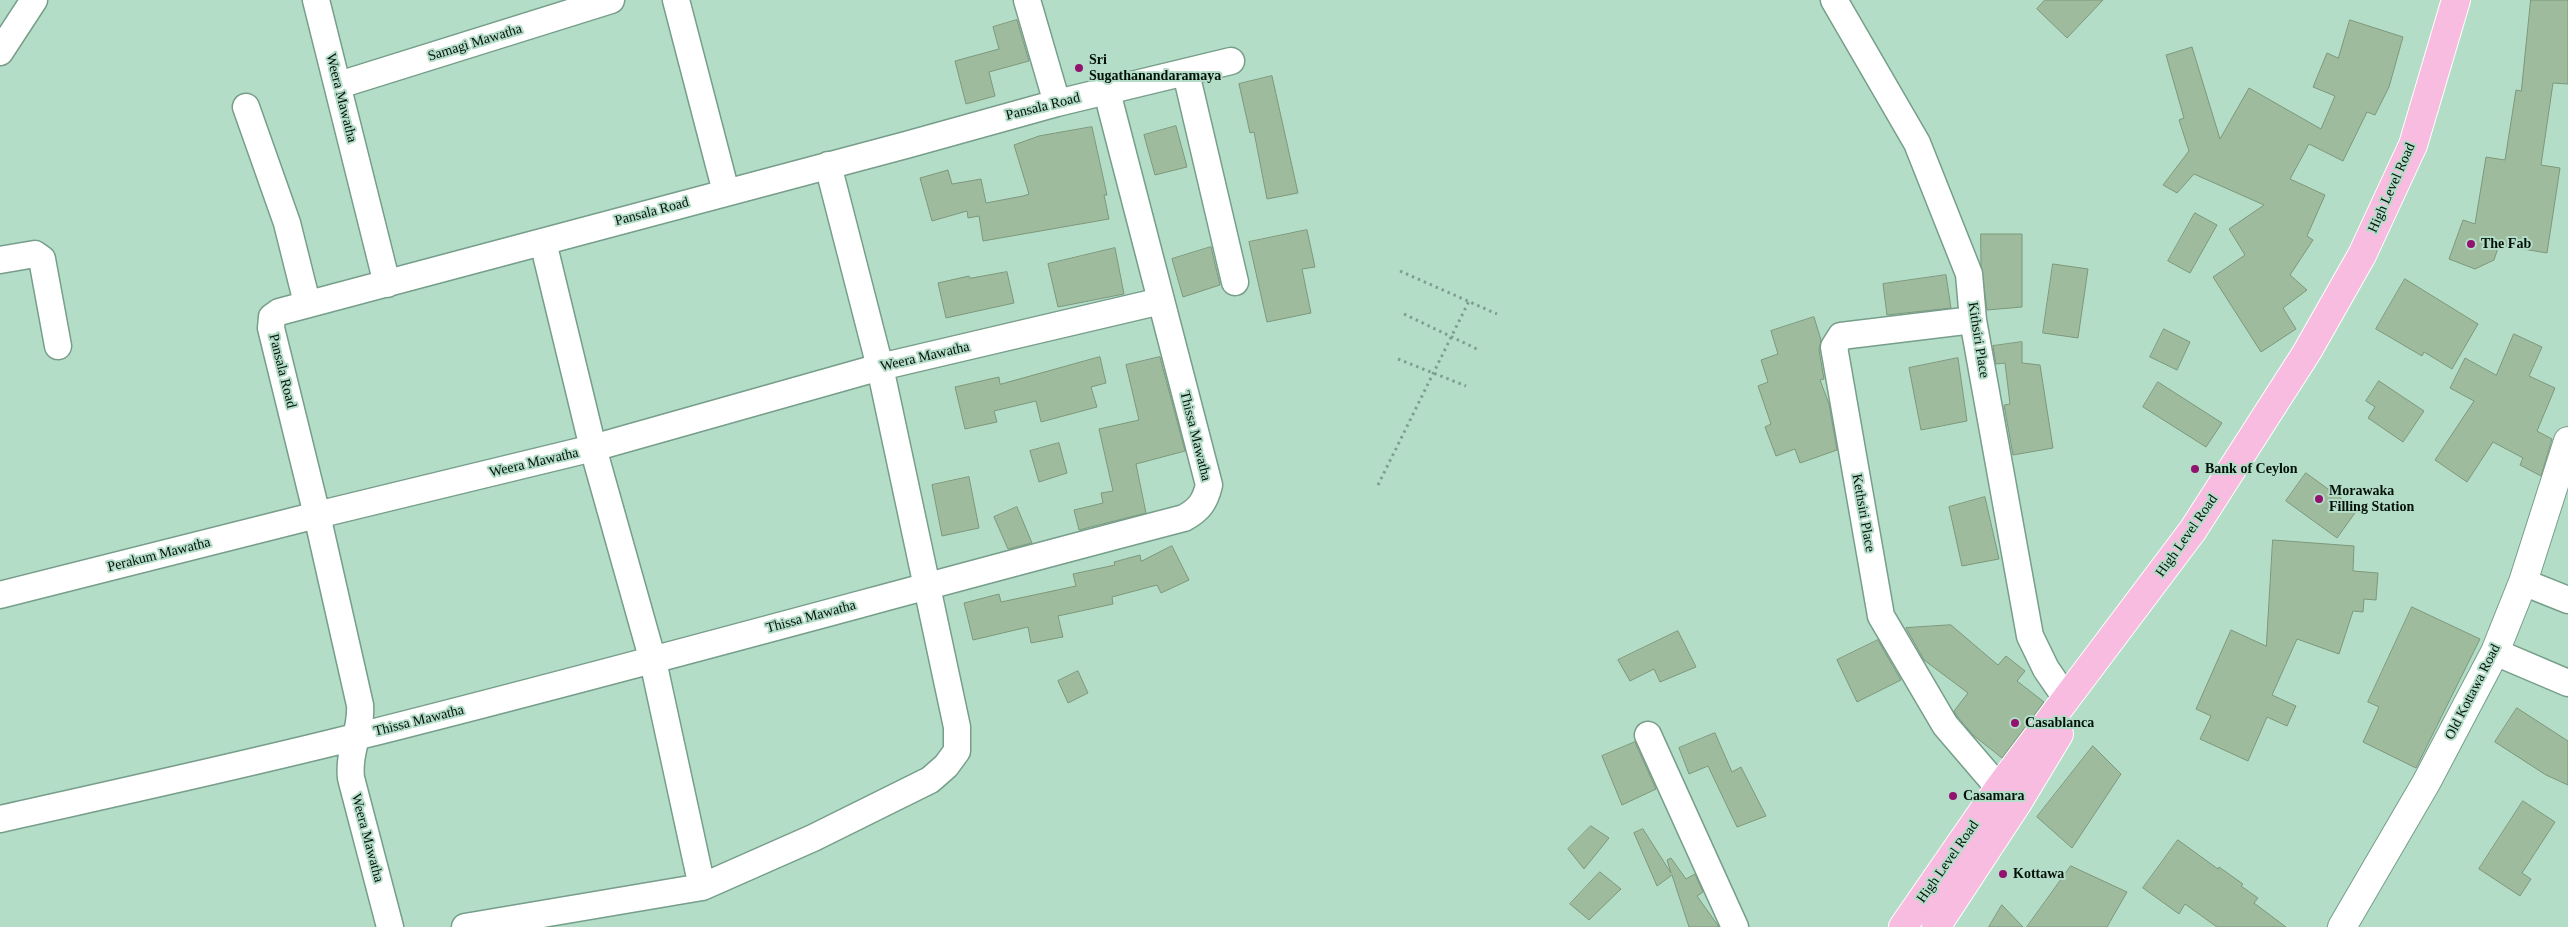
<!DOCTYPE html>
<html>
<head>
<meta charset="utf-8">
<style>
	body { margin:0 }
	canvas { display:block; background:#b4ddc8 }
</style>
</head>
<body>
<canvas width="2568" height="927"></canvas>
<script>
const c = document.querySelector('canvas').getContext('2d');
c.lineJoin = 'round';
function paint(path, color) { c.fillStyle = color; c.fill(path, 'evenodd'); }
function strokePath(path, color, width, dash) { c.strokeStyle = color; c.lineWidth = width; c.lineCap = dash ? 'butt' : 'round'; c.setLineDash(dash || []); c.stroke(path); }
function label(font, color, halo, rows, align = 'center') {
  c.font = font + ' Georgia,serif'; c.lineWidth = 4; c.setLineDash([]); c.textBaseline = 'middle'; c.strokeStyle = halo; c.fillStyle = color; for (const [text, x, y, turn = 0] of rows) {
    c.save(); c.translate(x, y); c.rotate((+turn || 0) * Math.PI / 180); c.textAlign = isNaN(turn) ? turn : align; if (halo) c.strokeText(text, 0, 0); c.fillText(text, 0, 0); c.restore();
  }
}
const building = new Path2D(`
	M 2045,0 L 2103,0 L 2067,38 L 2037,9 Z
	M 2531,0 L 2568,0 L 2568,84 L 2553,83 L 2541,165 L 2560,168 L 2547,253 L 2499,245 L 2494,260 L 2475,269 L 2449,259 L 2463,220 L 2475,224 L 2486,157 L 2505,160 L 2516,90 L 2521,91 Z
	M 1017,20 L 1029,61 L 989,72 L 995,96 L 966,104 L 955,61 L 999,49 L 993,27 Z
	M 2350,20 L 2403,37 L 2389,87 L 2375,115 L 2367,112 L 2343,161 L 2309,144 L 2290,179 L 2325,195 L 2307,236 L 2313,240 L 2290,275 L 2307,290 L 2283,308 L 2296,329 L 2261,352 L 2213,277 L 2245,255 L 2229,229 L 2264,205 L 2194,174 L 2177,193 L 2163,185 L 2189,151 L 2179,120 L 2184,118 L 2166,55 L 2192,47 L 2220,139 L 2249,88 L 2321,129 L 2335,96 L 2313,87 L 2327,53 L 2338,58 Z
	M 1272,76 L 1298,193 L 1267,199 L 1254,132 L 1250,133 L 1239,84 Z
	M 1176,126 L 1187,167 L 1155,175 L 1144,135 Z
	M 1092,127 L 1107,195 L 1104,195 L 1109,219 L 983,241 L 979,216 L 968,218 L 967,211 L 932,221 L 920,178 L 948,170 L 952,184 L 981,179 L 986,203 L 1023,196 L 1029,194 L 1014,145 L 1039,136 Z
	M 2195,213 L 2217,225 L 2190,273 L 2168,261 Z
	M 1307,230 L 1315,267 L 1302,269 L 1311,313 L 1267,322 L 1249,242 Z
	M 1981,234 L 2022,234 L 2022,307 L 1987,310 L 1981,264 Z
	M 1211,247 L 1220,285 L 1183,297 L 1172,259 Z
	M 1115,248 L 1124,294 L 1058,307 L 1048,264 Z
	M 2053,264 L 2088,269 L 2078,338 L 2043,333 Z
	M 1007,272 L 1014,303 L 946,318 L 938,283 L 969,276 L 970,278 Z
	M 1946,275 L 1951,308 L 1887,315 L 1883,284 Z
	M 2405,279 L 2478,324 L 2452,369 L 2424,352 L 2422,356 L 2376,329 Z
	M 1814,317 L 1821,340 L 1819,350 L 1824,379 L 1820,380 L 1829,404 L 1837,450 L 1800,463 L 1795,449 L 1776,456 L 1765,427 L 1771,424 L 1758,386 L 1768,382 L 1761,360 L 1778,354 L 1771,331 Z
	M 2164,329 L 2190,342 L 2177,370 L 2150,357 Z
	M 2514,334 L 2542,347 L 2529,376 L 2555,388 L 2537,431 L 2552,439 L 2541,476 L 2520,465 L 2523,458 L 2493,442 L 2467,482 L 2435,460 L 2474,401 L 2450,388 L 2465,358 L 2496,375 Z
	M 2022,342 L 2022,363 L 2040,365 L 2053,448 L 2013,455 L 2004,405 L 2010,404 L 2005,363 L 1996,364 L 1993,346 Z
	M 1100,357 L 1106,383 L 1091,387 L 1097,407 L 1041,422 L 1036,401 L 994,411 L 997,422 L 965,429 L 955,387 L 999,377 L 1000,384 Z
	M 1160,357 L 1185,451 L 1136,464 L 1146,513 L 1079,530 L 1074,510 L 1103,503 L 1101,493 L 1113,491 L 1099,429 L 1139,420 L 1126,365 Z
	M 1958,358 L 1967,421 L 1921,430 L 1909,368 Z
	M 2379,381 L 2424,411 L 2403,442 L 2368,418 L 2375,407 L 2366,401 Z
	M 2158,382 L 2222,423 L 2206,447 L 2143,407 Z
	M 1059,443 L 1067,473 L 1039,482 L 1030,451 Z
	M 2306,473 L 2357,510 L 2337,538 L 2286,501 Z
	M 969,477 L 979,528 L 942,536 L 932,485 Z
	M 1985,497 L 1999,559 L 1962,566 L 1949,507 Z
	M 1017,507 L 1032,543 L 1008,549 L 994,517 Z
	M 2273,540 L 2354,546 L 2353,571 L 2378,573 L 2376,600 L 2364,599 L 2363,612 L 2353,611 L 2339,654 L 2297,639 L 2272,695 L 2296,706 L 2287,726 L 2267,717 L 2248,761 L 2200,739 L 2211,716 L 2196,709 L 2231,630 L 2266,646 Z
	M 1172,546 L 1189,580 L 1161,593 L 1157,585 L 1112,597 L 1113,604 L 1058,616 L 1063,637 L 1031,643 L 1028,627 L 973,640 L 964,603 L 999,594 L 1001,602 L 1076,586 L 1073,574 L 1115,565 L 1114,562 L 1140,555 L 1141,561 Z
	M 2412,607 L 2480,639 L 2416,768 L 2363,742 L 2379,707 L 2368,702 Z
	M 1951,625 L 1998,665 L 2006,656 L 2025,671 L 2017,681 L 2044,702 L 2002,758 L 1973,735 L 1957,716 L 1954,711 L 1968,693 L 1924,660 L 1906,628 Z
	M 1678,631 L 1696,667 L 1660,682 L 1654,669 L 1630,681 L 1618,660 Z
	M 1878,640 L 1901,680 L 1857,702 L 1837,660 Z
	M 1078,671 L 1088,693 L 1068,703 L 1058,681 Z
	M 2517,708 L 2568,741 L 2568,785 L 2546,775 L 2495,742 Z
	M 1715,733 L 1732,772 L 1741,767 L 1766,816 L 1737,827 L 1708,766 L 1689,774 L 1679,748 Z
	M 1635,742 L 1656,789 L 1622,805 L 1602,756 Z
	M 2093,746 L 2121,774 L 2072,848 L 2037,817 Z
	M 2523,801 L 2555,822 L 2522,873 L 2531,879 L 2520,896 L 2479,869 Z
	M 1591,826 L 1609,838 L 1584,869 L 1568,849 Z
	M 1643,829 L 1671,873 L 1667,860 L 1671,858 L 1686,879 L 1695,874 L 1703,892 L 1697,896 L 1719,927 L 1689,927 L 1672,875 L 1657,886 L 1634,833 Z
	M 2178,840 L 2218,869 L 2219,867 L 2243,884 L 2241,886 L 2258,898 L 2254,903 L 2286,927 L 2217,927 L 2185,904 L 2179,914 L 2143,888 Z
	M 2071,866 L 2127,892 L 2107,927 L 2027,927 Z
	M 1600,872 L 1621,889 L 1589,920 L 1570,904 Z
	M 2002,905 L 2023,927 L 1989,927 Z`);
const path = new Path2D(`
	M 1400,271 L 1497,314
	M 1404,314 L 1479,350
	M 1398,359 L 1466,386
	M 1378,485 L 1469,301`);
const minor = new Path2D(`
	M 316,0 L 387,284
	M 676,0 L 726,192
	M 1027,0 L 1057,103
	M 1834,0 L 1917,143 L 1969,274 L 1973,320 L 2030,636 L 2046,669 L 2066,698
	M 0,52 L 34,0
	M 1186,73 L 1235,282
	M 339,85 L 611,0
	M 246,107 L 287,223 L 307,303
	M 543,242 L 593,448 L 653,661 L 702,887
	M 0,260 L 35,254 L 42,259 L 58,346
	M 1973,320 L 1841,336 L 1834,347 L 1881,616 L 1945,725 L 1999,788
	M 2523,582 L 2568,600
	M 0,595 L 317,515 L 271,328 L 272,317 L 279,312 L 906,145 L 1057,103 L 1231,61
	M 2495,652 L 2568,683
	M 1648,735 L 1735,927
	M 0,819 C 120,792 240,766 359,736 C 635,667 908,590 1184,518 C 1199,510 1205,502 1209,485 L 1107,92
	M 390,927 L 351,778 C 348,751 362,730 360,705 L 317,515 L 593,448 L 880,367 L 1161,301
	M 465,927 L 702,887 L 813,838 L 930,780 L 946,766 L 957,751 L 957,727 L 880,367 L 828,165`);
const tertiary = new Path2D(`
	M 2342,927 L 2426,783 L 2495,652 L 2523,582 L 2568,441`);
const trunk = new Path2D(`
	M 1903,927 L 1999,788 L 2193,530 L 2307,352 L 2362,255 L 2413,145 L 2456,0
	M 1936,927 L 2018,802 L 2059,734`);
const markers = [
	[1079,68,5,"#92136f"],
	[2471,244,5,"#92136f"],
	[2195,469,5,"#92136f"],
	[2319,499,5,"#92136f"],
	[2015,723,5,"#92136f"],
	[1953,796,5,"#92136f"],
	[2003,874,5,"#92136f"]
];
const streetNames = [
	["Samagi Mawatha",475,43,-17],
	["Weera Mawatha",341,98,76],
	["Pansala Road",1043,107,-14],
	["High Level Road",2392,188,-66],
	["Pansala Road",652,212,-15],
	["Kithsiri Place",1978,340,81],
	["Weera Mawatha",925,357,-13],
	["Pansala Road",282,371,76],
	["Thissa Mawatha",1195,436,76],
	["Weera Mawatha",534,463,-13],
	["Kethsiri Place",1863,513,80],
	["High Level Road",2187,536,-55],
	["Perakum Mawatha",159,555,-14],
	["Thissa Mawatha",811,617,-15],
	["Old Kottawa Road",2473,692,-63],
	["Thissa Mawatha",419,721,-14],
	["Weera Mawatha",367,838,75],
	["High Level Road",1948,862,-55]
];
const poiNames = [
	["Sri",1089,60],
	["Sugathanandaramaya",1089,76],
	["The Fab",2481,244],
	["Bank of Ceylon",2205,469],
	["Morawaka",2329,491],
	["Filling Station",2329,507],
	["Casablanca",2025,723],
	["Casamara",1963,796],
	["Kottawa",2013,874]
];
paint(building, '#9fbb9d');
strokePath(building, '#7d987b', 1);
strokePath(minor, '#769e8a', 29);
strokePath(tertiary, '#769e8a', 30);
strokePath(trunk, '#fff', 30);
strokePath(path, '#7e9f8e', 3, [2.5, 4]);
strokePath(minor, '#fff', 26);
strokePath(tertiary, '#fff', 28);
strokePath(trunk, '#f7bcdf', 28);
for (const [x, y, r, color] of markers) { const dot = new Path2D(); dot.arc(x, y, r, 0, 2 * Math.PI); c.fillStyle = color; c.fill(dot); strokePath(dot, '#b4ddc8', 2); }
label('14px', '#04110b', '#b4ddc8', streetNames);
label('bold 14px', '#04110b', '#b4ddc8', poiNames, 'left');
</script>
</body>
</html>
